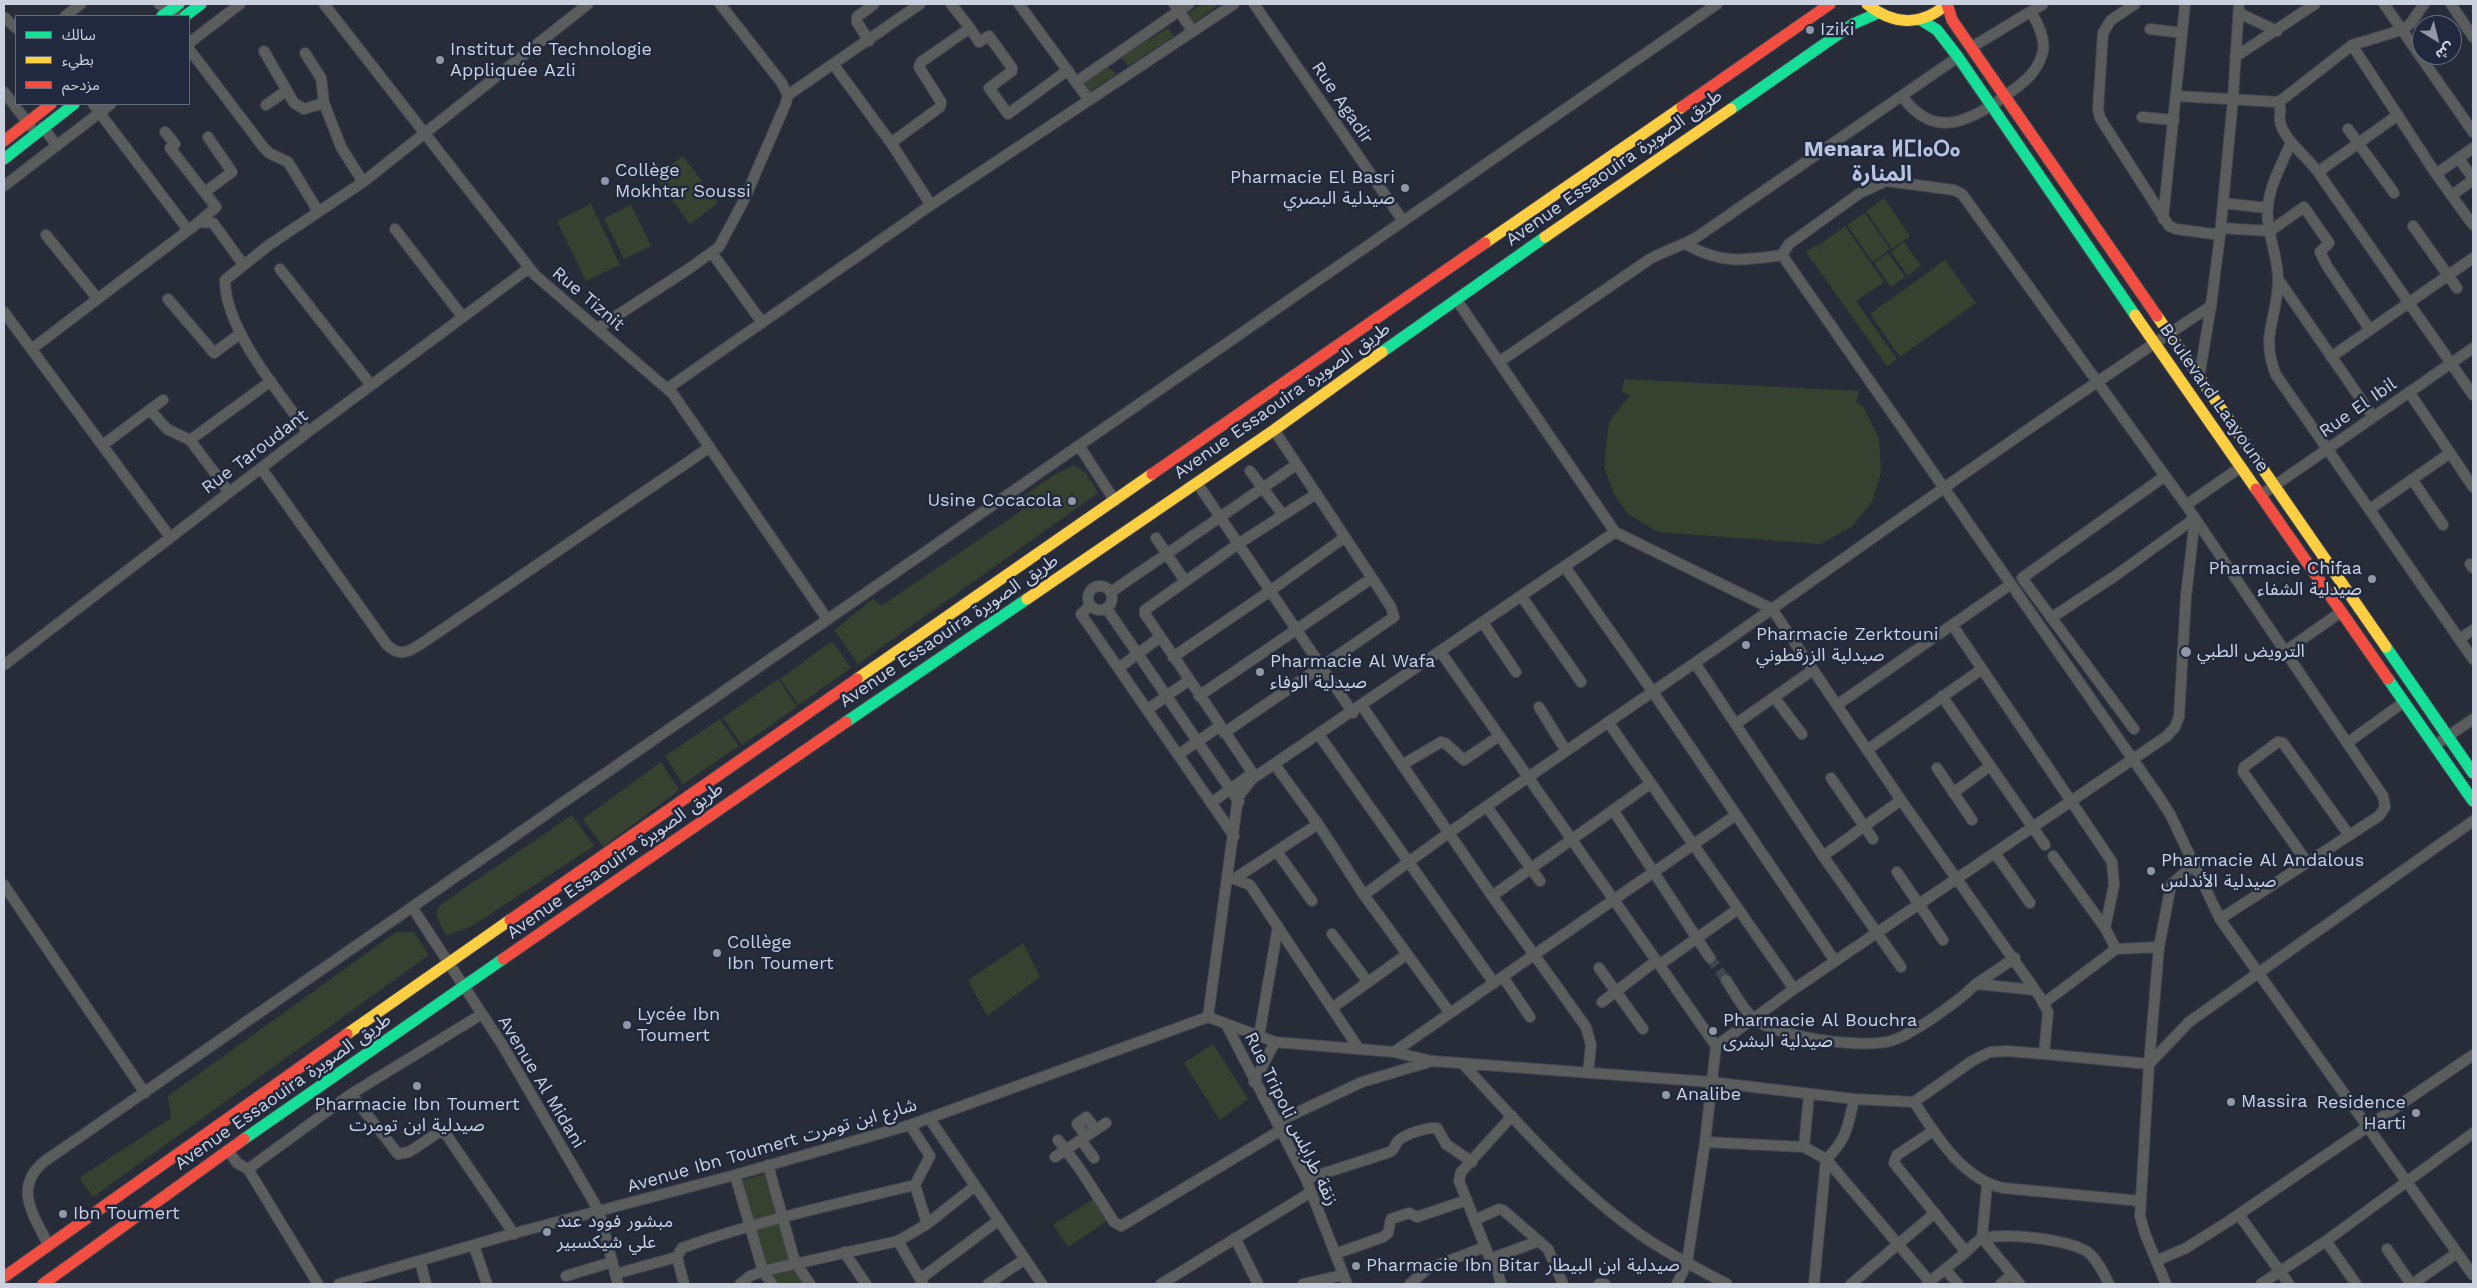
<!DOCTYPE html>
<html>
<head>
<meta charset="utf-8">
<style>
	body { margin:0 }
	#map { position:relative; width:2477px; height:1288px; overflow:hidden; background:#272c38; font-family:"Work Sans","Noto Sans Arabic",sans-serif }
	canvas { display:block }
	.frame { position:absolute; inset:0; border:5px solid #cbd1df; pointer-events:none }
	.legend { position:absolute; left:15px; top:15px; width:175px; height:90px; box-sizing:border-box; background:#21293e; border:1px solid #656c7e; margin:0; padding:6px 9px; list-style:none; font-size:15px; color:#cbd1df }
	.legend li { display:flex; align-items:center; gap:10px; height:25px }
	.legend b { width:25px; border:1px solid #656c7e }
	.north { position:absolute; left:2412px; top:15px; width:50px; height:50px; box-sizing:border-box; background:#21293e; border:1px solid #656c7e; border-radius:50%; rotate:144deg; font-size:14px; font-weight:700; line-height:20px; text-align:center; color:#cbd1df }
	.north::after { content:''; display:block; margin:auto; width:18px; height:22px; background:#9297a5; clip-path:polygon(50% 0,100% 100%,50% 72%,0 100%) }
</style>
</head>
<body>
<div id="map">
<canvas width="2477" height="1288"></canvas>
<div class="frame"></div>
<ul class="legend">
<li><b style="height:6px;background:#16e098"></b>سالك</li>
<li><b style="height:6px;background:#ffcf43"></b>بطيء</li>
<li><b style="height:6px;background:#f24e42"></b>مزدحم</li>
</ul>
<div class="north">ش</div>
</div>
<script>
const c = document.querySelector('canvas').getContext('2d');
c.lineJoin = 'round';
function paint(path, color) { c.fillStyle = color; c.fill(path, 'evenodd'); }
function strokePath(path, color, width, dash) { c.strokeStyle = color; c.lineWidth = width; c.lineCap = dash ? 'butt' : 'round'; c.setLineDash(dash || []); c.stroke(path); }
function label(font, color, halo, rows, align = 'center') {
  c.font = font + ' "Work Sans","Noto Sans Arabic","Noto Sans Tifinagh",sans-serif'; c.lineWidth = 5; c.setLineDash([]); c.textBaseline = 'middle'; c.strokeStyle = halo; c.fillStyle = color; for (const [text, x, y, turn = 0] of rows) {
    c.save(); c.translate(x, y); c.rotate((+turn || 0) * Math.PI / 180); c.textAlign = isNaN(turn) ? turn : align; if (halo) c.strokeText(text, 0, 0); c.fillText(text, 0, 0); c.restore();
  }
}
const green = new Path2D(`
	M 1202,4 L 1220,4 L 1194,23 L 1186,14 Z
	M 1168,28 L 1174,36 L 1128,66 L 1121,57 Z
	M 1107,66 L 1116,74 L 1088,93 L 1085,82 Z
	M 683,156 L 718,203 L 690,224 L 655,177 Z
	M 1884,198 L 1910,236 L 1892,249 L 1866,211 Z
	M 591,204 L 620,265 L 586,281 L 557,221 Z
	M 631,205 L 651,246 L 624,259 L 604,218 Z
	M 1865,213 L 1890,249 L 1873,262 L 1847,225 Z
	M 1845,226 L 1884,282 L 1856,301 L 1897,359 L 1887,366 L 1806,252 L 1816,245 L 1824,255 L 1817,246 Z
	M 1904,242 L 1921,266 L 1908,276 L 1891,252 Z
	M 1888,253 L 1905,277 L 1891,287 L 1874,263 Z
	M 1945,260 L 1976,303 L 1900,357 L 1870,314 Z
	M 1624,379 L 1859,391 L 1856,402 L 1863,406 L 1879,439 L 1881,473 L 1872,502 L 1851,527 L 1821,544 L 1658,532 L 1628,514 L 1614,494 L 1604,467 L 1609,422 L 1630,395 L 1622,392 Z
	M 1074,465 L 1086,473 L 1098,493 L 858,664 L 834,630 L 873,599 L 881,606 L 1021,511 L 1022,497 L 1054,475 Z
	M 832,641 L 851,668 L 799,705 L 780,679 Z
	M 778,679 L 797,707 L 742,745 L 723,718 Z
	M 720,719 L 739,746 L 683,784 L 665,756 Z
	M 661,762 L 679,790 L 603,847 L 583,819 Z
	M 572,815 L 594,846 L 472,926 L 446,936 L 436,915 L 440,905 Z
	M 396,932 L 414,932 L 429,955 L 93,1197 L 79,1178 L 171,1118 L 168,1096 Z
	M 1023,943 L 1040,977 L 987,1016 L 968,980 Z
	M 1213,1044 L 1248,1099 L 1220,1120 L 1184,1063 Z
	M 766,1174 L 776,1215 L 753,1223 L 743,1180 Z
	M 1093,1199 L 1107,1221 L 1068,1247 L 1053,1225 Z
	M 778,1220 L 790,1259 L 767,1266 L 755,1231 Z
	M 794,1266 L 806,1284 L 777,1284 L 769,1272 Z`);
const streetTunnel = new Path2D(`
	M 1710,958 L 1726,980`);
const street = new Path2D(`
	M 159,4 L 176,16
	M 324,4 L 535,275 L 673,394 L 827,619
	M 1019,4 L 1089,100
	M 1174,4 L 1192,30
	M 1254,4 L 1403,221
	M 2135,4 L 2111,20 L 2103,33 L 2098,110 L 2100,118 L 2169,226 L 2176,229 L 2220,235
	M 2384,4 L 2473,132
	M 2451,4 L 2473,37
	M 2239,13 L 2277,31
	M 65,16 L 81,4
	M 4,17 L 16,28
	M 970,28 L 979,42 L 989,36 L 1012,68 L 1012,71 L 989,88 L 1008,114 L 1068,70
	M 2150,29 L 2182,33
	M 869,41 L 857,22 L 857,17 L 874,4
	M 189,43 L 240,4
	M 2352,45 L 2436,174 L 2473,225
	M 1972,47 L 2043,4
	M 189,49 L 264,148 L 269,153 L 288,162 L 318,211
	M 264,51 L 294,103 L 304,109 L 324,103
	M 305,53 L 321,78 L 324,103 L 341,147 L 363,182
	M 2235,57 L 2315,4
	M 834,65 L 891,143 L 931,205
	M 1076,82 L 1189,4
	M 4,92 L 31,127
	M 788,95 L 920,4
	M 1902,96 C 1932,138 1965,124 2001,99 C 2018,86 2035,77 2042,55 C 2047,42 2038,23 2031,12
	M 2176,96 L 2279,102 L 2352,45 L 2402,30 L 2411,23 L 2424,4
	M 2279,102 C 2282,112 2279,113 2280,121 C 2282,138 2308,158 2318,172 L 2473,395
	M 93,104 L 188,230
	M 266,105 L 286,91
	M 2142,117 L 2174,120
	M 43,127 L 57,146
	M 2348,129 L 2394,193
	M 165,132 L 175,144 L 170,148 L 216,207 L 199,222
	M 2291,142 C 2283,162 2270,184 2268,206 C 2265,230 2278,255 2278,278 C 2279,317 2259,333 2276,375 L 2473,659
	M 891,143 L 940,107 L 941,102 L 919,67 L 921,62 L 970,28 L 951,4
	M 2459,159 L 2473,178
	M 2318,172 L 2398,115
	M 2436,174 L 2473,148
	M 4,186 L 111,104
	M 205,192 L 232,172 L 208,137
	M 2452,195 L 2473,180
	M 2223,203 L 2267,208
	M 2163,219 L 2185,4
	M 2413,226 L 2457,288
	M 2221,228 L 2270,231 L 2304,207 L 2329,243 L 2320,252 L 2327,266 L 2370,330
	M 395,229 L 462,316
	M 46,235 L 97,298
	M 1685,244 C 1721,264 1743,261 1782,255
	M 712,253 L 761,321
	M 1782,255 L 2157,794 L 2170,814 L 2220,919 L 2473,1275
	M 1782,255 L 1789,244 L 1860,193 L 1886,181 L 1954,190 L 1962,194 L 2186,505 L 2383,796 L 2385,807 L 2379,816 L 2220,919
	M 280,269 L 371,385
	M 2278,279 L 2373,417
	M 168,299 L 214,353 L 241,333
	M 1456,299 L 1615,532 L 1772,609 L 1901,800 L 2040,997 L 2048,1012 L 2044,1054
	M 4,312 L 170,537
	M 598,328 L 690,268 L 719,247 L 744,200 L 786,103 L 788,95 L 781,82 L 720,4
	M 33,348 L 199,222 L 213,223 L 243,264
	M 2331,357 L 2473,258
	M 1499,362 L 1650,259 C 1666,250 1682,246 1697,237 L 1958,57
	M 2199,378 L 2211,306 L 2220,235 L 2233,99 L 2239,4
	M 668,388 L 931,205 L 1234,4
	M 2409,392 L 2473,487
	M 150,410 L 167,429 L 190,440 L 229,492
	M 308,432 C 279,393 225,329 225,280 L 269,245 L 363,182 L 588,4
	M 190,440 L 271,381
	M 104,444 L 163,400
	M 1079,446 L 1115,501
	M 261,468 L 387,645 C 401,658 410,651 424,642 L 710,447
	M 1250,471 L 1283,515
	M 2412,479 L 2443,525
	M 1197,483 L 1353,713
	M 2261,495 L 2473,348
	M 2186,505 L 2241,467
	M 2370,509 L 2450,453
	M 1156,538 L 1185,581
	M 2470,564 L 2473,568
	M 1565,567 L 1653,692 L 1835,961
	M1088 598a12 12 0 1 1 24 0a12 12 0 1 1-24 0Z
	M 1111,592 L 1296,465
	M 1522,597 L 1581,682
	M 1090,606 L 1081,614 L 1234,836
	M 1107,609 L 1239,802
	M 2051,618 L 2115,576 L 2195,518
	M 1483,623 L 1516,672
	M 1953,626 L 2112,862 L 2114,885 L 2105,928 L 2116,949
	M 2459,639 L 2473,630
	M 1440,651 L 1716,1046
	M 2284,652 L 2341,612
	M 1173,657 L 1270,591 L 1345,537
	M 1695,663 L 1823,856 L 1901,967
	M 4,665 L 308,432 L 529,268
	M 1119,668 L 1160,637
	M 1199,696 L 1372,578
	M 1942,696 L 2045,845
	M 1774,697 L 1802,734
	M 1837,705 L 2011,584
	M 1362,706 L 1492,896 L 1586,1027 L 1591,1045 L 1588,1073
	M 1539,707 L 1566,751
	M 1147,710 L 1189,680
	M 1608,722 L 1794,989
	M 1737,723 L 1813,670
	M 2134,729 L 2022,578 L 2165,476
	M 1224,733 L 1394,617 L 1391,607 L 1372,578 L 1274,430
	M 1319,735 L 1494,983
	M 2347,743 L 2404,702
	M 2434,746 L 2473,719
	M 1867,750 L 1982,669
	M 1178,755 L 1220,726
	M 1275,765 L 1318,824 L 1364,895 L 1450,1013
	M 1402,765 L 1441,742 L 1445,743 L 1464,760 L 1499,736
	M 1937,768 L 1972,820
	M 1831,778 L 1873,839
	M 1252,779 L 1252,772 L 1145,614 L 1145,610 L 1238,544 L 1316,494
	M 1953,793 L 1990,766
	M 1211,803 L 1251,774
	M 1487,807 L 1540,881
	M 1613,810 L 1710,958
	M 1277,852 L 1312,901
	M 1995,853 L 2030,903
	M 1823,856 L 1901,800
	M 2053,856 L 2105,928
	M 2307,862 L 2243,772 L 2244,767 L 2278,742 L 2283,743 L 2349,835
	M 1897,872 L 1943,940
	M 1231,879 L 1234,879 L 1318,824
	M 1234,879 L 1250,885 L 1359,1049
	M 4,885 L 145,1093
	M 1364,895 C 1481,807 1604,726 1725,642 C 1886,529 2046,414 2211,306
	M 1492,896 L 1650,784
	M 412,907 L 503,1046 L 599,1211 L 618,1284
	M 1332,934 L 1368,982
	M 1659,965 L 1738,909
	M 1599,968 L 1643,1029
	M 1503,977 L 1530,1017
	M 1726,980 C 1734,992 1742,1008 1753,1018 C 1775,1037 1863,1049 1890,1041 C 1911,1036 1960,1000 1976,984 L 2035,990
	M 1976,984 L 2015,958
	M 1602,1002 L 1656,961
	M 2044,1003 L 2116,949 L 2159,947
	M 1332,1008 L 1406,955
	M 1208,1017 L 1275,1042 L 1394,1052 L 1432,1061 L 1711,1082 L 1854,1099 L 1914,1102 L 1972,1061 L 1990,1052 L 2007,1051 L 2044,1054 L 2149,1064 L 2189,1022 L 2473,821
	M 1208,1017 L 1238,797 L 1252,779 L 1615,532
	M 1226,1024 L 1306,1179 L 1347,1284
	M 1259,1036 L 1278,926
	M 1394,1052 L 1736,815
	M 1462,1063 C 1518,1123 1574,1188 1641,1235 C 1668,1254 1698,1269 1727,1284
	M 1254,1082 L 1275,1042
	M 351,1094 L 398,1154 L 409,1152 L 439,1132 L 446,1134 L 514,1234
	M 1914,1102 C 1936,1135 1962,1179 2003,1188 L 2141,1201
	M 1512,1116 L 1461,1172 L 1459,1181 L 1490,1259 L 1539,1241
	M 929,1118 L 1042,1284
	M 1277,1122 L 1362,1082 L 1429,1062
	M 910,1125 L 930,1156 L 915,1185
	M 1933,1131 L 1897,1155 L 1894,1163 L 1966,1252 C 1971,1247 1978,1239 1984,1238 C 2008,1233 2063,1239 2084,1250 C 2095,1255 2104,1274 2109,1284
	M 1086,1136 L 1077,1124 L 1086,1117 L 1096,1130
	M 1058,1140 L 1080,1169 L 1114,1222 L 1121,1226 L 1281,1130
	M 1081,1140 L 1094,1158
	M 1705,1142 L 1804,1147 L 1826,1159 L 1930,1282
	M 1804,1147 L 1809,1094
	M 228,1150 L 237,1163 L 248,1169 L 351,1094 L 482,1014
	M 1055,1157 L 1106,1123
	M 768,1165 L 795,1262 L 810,1284
	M 248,1169 L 318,1284
	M 735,1175 L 763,1271 L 772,1284
	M 1306,1179 L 1390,1152 C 1396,1149 1394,1144 1399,1140 C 1406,1134 1427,1127 1437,1128 L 1446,1144 L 1472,1162
	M 1987,1185 L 1982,1238 L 2020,1284
	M 2239,1215 L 2289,1284
	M 1475,1220 L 1499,1209 L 1503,1210 L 1548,1249 L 1563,1284
	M 1235,1238 L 1258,1284
	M 898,1241 L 923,1284
	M 2326,1241 L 2356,1284
	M 49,1246 C 34,1216 12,1187 45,1161 L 1717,4
	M 474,1246 L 487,1284
	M 2387,1249 L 2411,1284
	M 844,1252 L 866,1284
	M 1335,1254 L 1383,1237 L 1388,1233 L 1391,1219 L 1409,1213 L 1417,1217 L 1467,1200
	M 1494,1258 L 1501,1284
	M 420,1261 L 426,1284
	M 2156,1261 L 2186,1248 L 2229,1221 L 2473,1055
	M 1945,1269 L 1958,1284
	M 615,1274 L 677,1257
	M 566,1276 L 612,1262
	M 920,1279 L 999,1220
	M 339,1284 L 515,1233 L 735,1175 L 910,1125 L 1208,1017
	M 684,1284 L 677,1257 L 682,1248 C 757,1221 837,1204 915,1185 L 927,1224
	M 740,1284 L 750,1276 L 763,1271 L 898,1241 L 927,1224 L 975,1186
	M 988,1284 L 1025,1259
	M 1161,1284 L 1311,1192
	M 1303,1284 L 1343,1275
	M 1410,1284 L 1427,1269 L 1485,1247
	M 1599,1284 L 1605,1284
	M 1677,1284 L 1687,1263 L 1705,1142 L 1716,1046 L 1794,989 L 2167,736 L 2175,727 L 2179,717 L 2186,596 L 2195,518
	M 1814,1284 L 1826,1159 C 1847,1140 1848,1125 1854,1099
	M 1851,1284 L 1935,1213
	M 1927,1284 L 1966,1252
	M 2001,1284 L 2012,1274
	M 2166,1284 L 2145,1234 L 2140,1216 L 2149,1064 L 2159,947 L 2171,885 L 2193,865
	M 2261,1284 L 2326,1241 L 2473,1133
	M 2412,1284 L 2457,1253`);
const fast = new Path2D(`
	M 162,16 L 179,4
	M 185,16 L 201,4
	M 1921,20 L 1937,30 L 1958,57 L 2135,315
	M 1731,109 L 1853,24 L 1878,13
	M 4,159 L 74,104
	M 1382,352 L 1545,237
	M 2386,647 L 2473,773
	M 2388,679 L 2473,801
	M 846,722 L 1027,599
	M 244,1139 L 503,959`);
const slow = new Path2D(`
	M 1867,4 C 1893,25 1921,27 1947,4
	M 1545,237 L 1731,109
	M 1485,243 L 1682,107
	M 2135,315 L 2256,489
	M 2157,316 L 2386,647
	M 1027,599 L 1274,430 L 1382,352
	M 857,679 L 1152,474
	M 347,1034 L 510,920`);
const jam = new Path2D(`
	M 1947,4 L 1952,20 L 2157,316
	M 1682,107 L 1830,4
	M 4,141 L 51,104
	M 1152,474 L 1485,243
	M 2256,489 L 2388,679
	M 510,920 L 857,679
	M 503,959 L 846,722
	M 4,1277 L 347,1034
	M 43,1284 L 244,1139`);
const markers = [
	[1810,30,5,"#9297a5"],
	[440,60,5,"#9297a5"],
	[605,181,5,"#9297a5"],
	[1405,188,5,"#9297a5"],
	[1072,501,5,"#9297a5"],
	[2372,579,5,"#9297a5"],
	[1746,645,5,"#9297a5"],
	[2186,652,6,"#9297a5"],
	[1260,672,5,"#9297a5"],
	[2151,871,5,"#9297a5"],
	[717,953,5,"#9297a5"],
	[627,1025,5,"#9297a5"],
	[1713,1031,5,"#9297a5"],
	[417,1086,5,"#9297a5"],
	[1666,1095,5,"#9297a5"],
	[2231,1102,5,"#9297a5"],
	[2416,1113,5,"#9297a5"],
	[63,1214,5,"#9297a5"],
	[547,1232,5,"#9297a5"],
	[1356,1266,5,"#9297a5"]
];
const poiNames = [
	["Iziki",1820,30],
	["Institut de Technologie",450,50],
	["Appliquée Azli",450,71],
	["Collège",615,171],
	["Mokhtar Soussi",615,192],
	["Pharmacie El Basri",1395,178,"right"],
	["صيدلية البصري",1395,199,"right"],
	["Usine Cocacola",1062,501,"right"],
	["Pharmacie Chifaa",2362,569,"right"],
	["صيدلية الشفاء",2362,590,"right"],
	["Pharmacie Zerktouni",1756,635],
	["صيدلية الزرقطوني",1756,656],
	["الترويض الطبي",2197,652],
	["Pharmacie Al Wafa",1270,662],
	["صيدلية الوفاء",1270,683],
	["Pharmacie Al Andalous",2161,861],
	["صيدلية الأندلس",2161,882],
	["Collège",727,943],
	["Ibn Toumert",727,964],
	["Lycée Ibn",637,1015],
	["Toumert",637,1036],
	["Pharmacie Al Bouchra",1723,1021],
	["صيدلية البشرى",1723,1042],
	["Analibe",1676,1095],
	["Massira",2241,1102],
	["Residence",2406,1103,"right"],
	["Harti",2406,1124,"right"],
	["Pharmacie Ibn Toumert",417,1105,"center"],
	["صيدلية ابن تومرت",417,1126,"center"],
	["Ibn Toumert",73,1214],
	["مبشور فوود عند",557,1222],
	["علي شيكسبير",557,1243],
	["Pharmacie Ibn Bitar صيدلية ابن البيطار",1366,1266]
];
const streetNames = [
	["Rue Agadir",1342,103,56],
	["Avenue Essaouira طريق الصويرة",1614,168,-35],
	["Rue Tiznit",588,299,40],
	["Boulevard Laayoune",2214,398,55],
	["Avenue Essaouira طريق الصويرة",1282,401,-35],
	["Rue El Ibil",2358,408,-35],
	["Rue Taroudant",255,452,-37],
	["Avenue Essaouira طريق الصويرة",949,631,-34],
	["Avenue Essaouira طريق الصويرة",615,861,-35],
	["Avenue Al Midani",541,1082,59],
	["Avenue Essaouira طريق الصويرة",283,1092,-35],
	["Rue Tripoli زنقة طرابلس",1291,1119,64],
	["Avenue Ibn Toumert شارع ابن تومرت",772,1146,-16]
];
const districtNames = [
	["Menara ⵍⵎⵏⴰⵔⴰ",1882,150],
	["المنارة",1882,175]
];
paint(green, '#364130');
strokePath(streetTunnel, '#404551', 10, [10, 5]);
strokePath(street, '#434751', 12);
strokePath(fast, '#434751', 13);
strokePath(slow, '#434751', 13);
strokePath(jam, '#434751', 13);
strokePath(street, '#5b5d5d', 10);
strokePath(fast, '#16e098', 11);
strokePath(slow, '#ffcf43', 11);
strokePath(jam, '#f24e42', 11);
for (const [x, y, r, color] of markers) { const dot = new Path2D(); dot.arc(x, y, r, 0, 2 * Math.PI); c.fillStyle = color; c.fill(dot); strokePath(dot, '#21293e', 2); }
label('18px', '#cbd1df', '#21293e', poiNames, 'left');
label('18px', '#cbd1df', '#21293e', streetNames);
label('bold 22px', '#b8c3de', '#21293e', districtNames);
</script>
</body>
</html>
